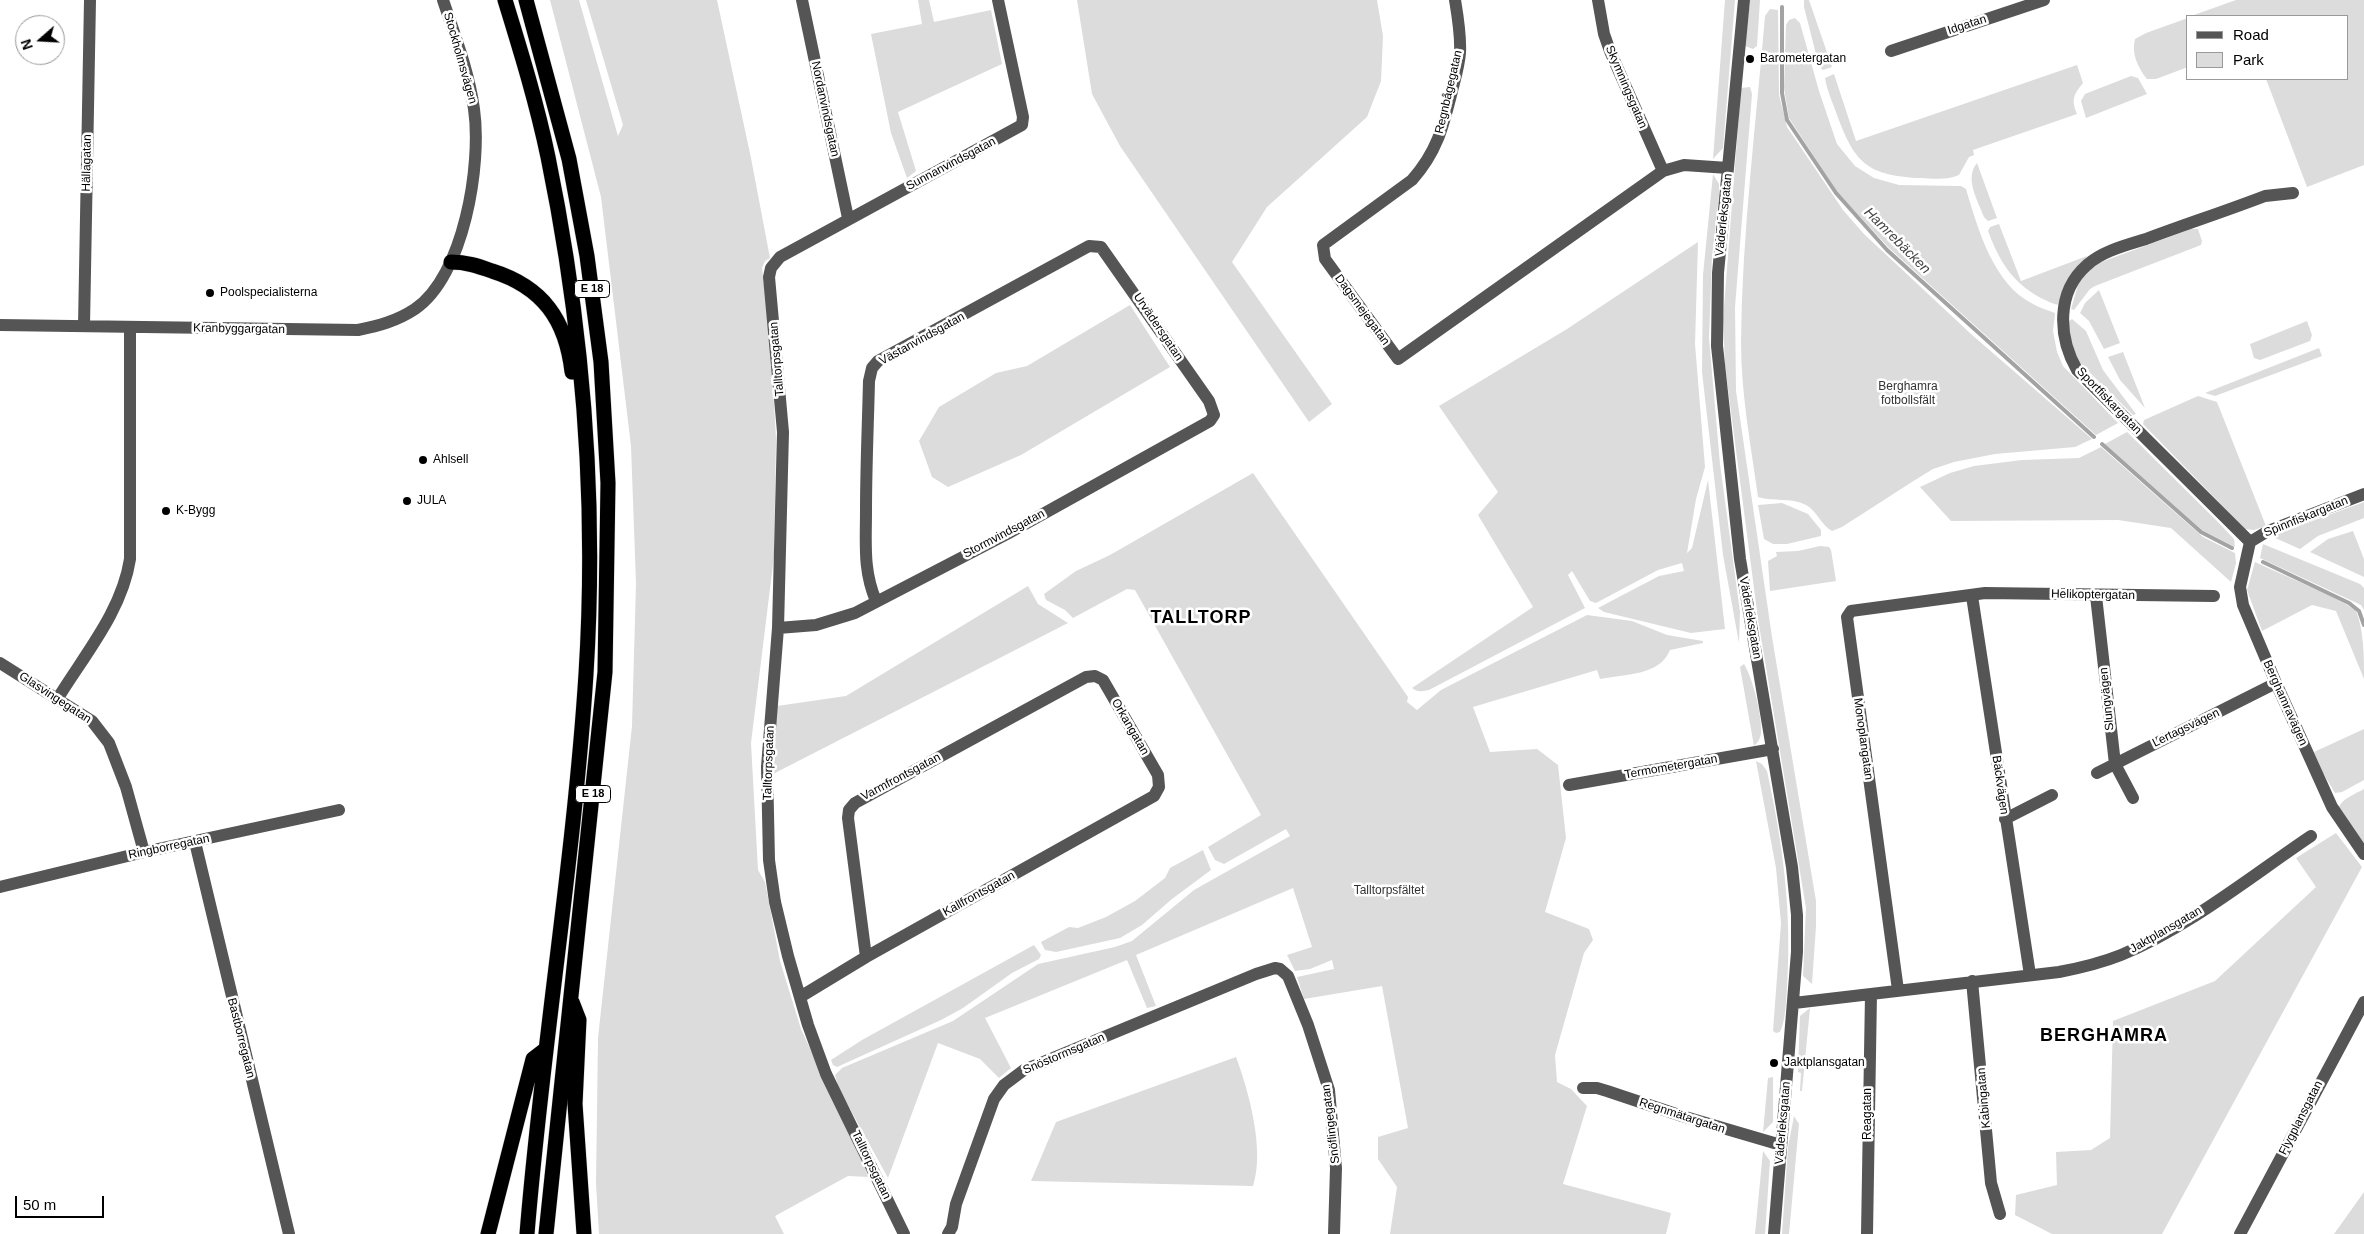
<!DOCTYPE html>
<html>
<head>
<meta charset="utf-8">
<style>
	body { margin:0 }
	#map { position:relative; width:2364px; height:1234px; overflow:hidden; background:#fff; font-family:Arial,sans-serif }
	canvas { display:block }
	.legend { position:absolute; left:2186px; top:15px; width:162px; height:65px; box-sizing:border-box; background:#fff; border:1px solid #999; margin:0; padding:6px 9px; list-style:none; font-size:15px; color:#000 }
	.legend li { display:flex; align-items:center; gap:10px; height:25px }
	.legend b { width:25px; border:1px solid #999 }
	.north { position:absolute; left:15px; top:15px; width:50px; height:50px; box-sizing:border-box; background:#fff; border:1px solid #999; border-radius:50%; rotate:251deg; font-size:14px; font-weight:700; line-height:20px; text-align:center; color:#000 }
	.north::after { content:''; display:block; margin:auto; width:18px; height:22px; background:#000; clip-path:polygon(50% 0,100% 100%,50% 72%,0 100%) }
	.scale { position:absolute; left:15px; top:1196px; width:89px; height:22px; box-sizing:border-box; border:2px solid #000; border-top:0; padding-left:6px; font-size:15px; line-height:18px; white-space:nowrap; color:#000; -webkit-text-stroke:4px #fff; paint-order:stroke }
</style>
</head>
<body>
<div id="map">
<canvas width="2364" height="1234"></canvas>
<ul class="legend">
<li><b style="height:6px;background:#555"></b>Road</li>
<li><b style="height:14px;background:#dcdcdc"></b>Park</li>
</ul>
<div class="north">N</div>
<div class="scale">50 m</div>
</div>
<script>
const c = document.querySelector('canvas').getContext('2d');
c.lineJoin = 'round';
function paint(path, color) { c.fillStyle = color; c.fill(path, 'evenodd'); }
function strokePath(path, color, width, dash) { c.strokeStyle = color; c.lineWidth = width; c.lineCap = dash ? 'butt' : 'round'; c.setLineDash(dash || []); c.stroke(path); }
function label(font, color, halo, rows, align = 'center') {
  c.font = font + ' Arial,sans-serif'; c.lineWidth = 5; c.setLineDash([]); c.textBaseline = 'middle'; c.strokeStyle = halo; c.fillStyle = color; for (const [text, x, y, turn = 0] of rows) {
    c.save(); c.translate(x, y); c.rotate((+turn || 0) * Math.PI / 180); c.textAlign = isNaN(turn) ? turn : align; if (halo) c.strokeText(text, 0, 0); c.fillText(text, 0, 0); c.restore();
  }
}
const green = new Path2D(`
	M 550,0 L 579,0 L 618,136 L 623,125 L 586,0 L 717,0 L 751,158 L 770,258 L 765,261 L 762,268 L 770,335 L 776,438 L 774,556 L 751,743 L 758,870 L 765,882 L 780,961 L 801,1029 L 869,1177 L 848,1176 L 775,1216 L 784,1234 L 599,1234 L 596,1183 L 598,1038 L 632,726 L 636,583 L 631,446 L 601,197 Z
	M 918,0 L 929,0 L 934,22 L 991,10 L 1002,64 L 898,112 L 916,171 L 907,178 L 891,133 L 871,34 L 922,24 Z
	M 1077,0 L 1377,0 L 1383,36 L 1381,81 L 1367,117 L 1267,207 L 1232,262 L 1332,404 L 1309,422 L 1120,146 L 1092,94 Z
	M 1725,0 L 1735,0 L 1723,148 L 1713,159 Z
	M 1750,0 L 1760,0 L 1757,46 L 1753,49 L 1745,46 Z
	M 1804,0 L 1809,0 L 1832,67 L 1823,70 L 1819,66 L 1804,7 Z
	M 2236,0 L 2364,0 L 2364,165 L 2307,187 L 2266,79 L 2348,79 L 2348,16 L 2191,16 Z
	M 1770,9 L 1778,10 L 1779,95 L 1787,127 L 1843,210 L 1864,234 L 1971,334 L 2092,439 L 2075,447 L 1995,454 L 1954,462 L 1933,469 L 1915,480 L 1842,527 L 1832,531 C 1821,525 1817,511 1806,505 C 1790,497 1774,502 1758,497 C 1751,446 1741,394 1741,342 C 1742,234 1756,124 1765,16 Z
	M 1795,18 L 1800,23 L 1819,91 L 1837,144 L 1855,166 L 1874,178 L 1899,185 L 1961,186 L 1966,189 C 1978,229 1993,284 2033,304 C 2040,308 2048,310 2055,313 L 2053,331 L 2057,352 L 2063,366 L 2118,423 L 2096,435 L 1889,248 L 1837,192 L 1789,118 L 1784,88 L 1786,25 L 1789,20 Z
	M 2188,18 L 2188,67 L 2156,79 L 2147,79 C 2138,68 2131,53 2135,39 L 2146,33 Z
	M 2077,65 L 2083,83 C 2073,95 2071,100 2077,114 L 1973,150 L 1974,155 L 1969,157 L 1959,175 C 1946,181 1932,178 1917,178 C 1866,175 1854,161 1837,115 C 1833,103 1827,91 1825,78 L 1834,74 L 1856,141 Z
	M 2131,76 L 2138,78 L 2147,94 L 2086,118 L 2081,101 L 2085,94 Z
	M 1750,87 L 1752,94 L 1735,307 L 1736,391 L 1772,637 L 1816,901 L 1816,926 L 1812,984 L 1803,976 L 1806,908 L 1758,619 L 1725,366 L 1723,320 L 1741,88 Z
	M 1977,163 L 1997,218 L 1988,221 L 1984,217 C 1978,201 1964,178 1977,163 Z
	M 1713,174 L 1719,184 L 1719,196 L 1712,257 L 1709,338 L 1720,464 L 1740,612 L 1739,643 L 1723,555 L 1702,372 L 1703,275 Z
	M 1999,224 L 2021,281 L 2087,256 L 2061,305 C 2054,305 2045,300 2039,297 C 2011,281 1999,260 1988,231 L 1990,227 Z
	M 2191,229 L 2198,229 L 2202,241 L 2201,245 L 2095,286 L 2090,289 L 2074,310 L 2071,309 L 2080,278 L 2096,264 Z
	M 1698,242 L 1695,344 L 1705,467 L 1696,499 L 1687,553 L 1692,548 L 1708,480 L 1725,629 L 1691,633 L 1604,612 L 1598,608 L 1659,576 L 1684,571 L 1682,563 L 1658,570 L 1596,603 L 1590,601 L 1572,571 L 1568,575 L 1585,608 L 1429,690 C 1422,691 1418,693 1412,688 L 1533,607 L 1478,515 L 1498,492 L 1439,406 L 1567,329 Z
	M 2099,290 L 2120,343 L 2104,349 L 2089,321 L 2080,313 L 2085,303 Z
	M 1130,305 L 1170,367 L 1021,455 L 948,487 L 932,477 L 919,441 L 939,407 L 996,373 L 1027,366 Z
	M 2072,319 L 2086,331 L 2103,370 L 2136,414 L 2133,415 L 2077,360 L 2069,334 L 2069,321 Z
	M 2307,321 L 2312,335 L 2310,341 L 2260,360 L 2254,358 L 2250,344 Z
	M 2319,348 L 2322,356 L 2215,396 L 2205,393 Z
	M 2123,352 L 2145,408 L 2120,380 L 2108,357 Z
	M 2198,396 L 2217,402 L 2266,526 L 2254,530 L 2245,529 L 2143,424 L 2144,420 Z
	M 2127,432 L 2216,520 L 2234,539 L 2235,547 L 2202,530 L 2105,444 Z
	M 2101,447 L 2203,537 L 2235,553 L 2236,563 L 2231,582 L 2171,528 L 2118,520 L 1951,521 L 1920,487 L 1950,473 L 1974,466 L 2022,460 L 2079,458 Z
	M 1253,473 L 1408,697 L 1407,702 L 1417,710 L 1441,690 L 1587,615 L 1632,621 L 1667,635 L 1703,641 L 1703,643 L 1670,650 C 1660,676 1624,674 1600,679 L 1597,670 L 1473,707 L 1490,752 L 1537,749 L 1558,765 L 1566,838 L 1545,912 L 1589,929 L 1593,940 L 1584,953 L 1555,1055 L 1557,1082 L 1571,1089 L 1587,1106 L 1563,1184 L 1671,1213 L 1666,1234 L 1390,1234 L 1397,1187 L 1378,1159 L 1378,1137 L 1408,1128 L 1382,986 L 1304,999 L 1297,977 L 1334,969 L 1332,960 L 1310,969 L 1295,971 L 1287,955 L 1312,947 L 1293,888 L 1136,955 L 1156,1006 L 1147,1008 L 1127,960 L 985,1018 L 1011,1068 L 999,1078 L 980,1059 L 938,1043 L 888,1178 L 839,1089 L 835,1075 L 842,1068 L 953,1021 L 1038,964 L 1115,947 L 1132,941 L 1194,890 L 1290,836 L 1286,829 L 1224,864 L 1215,860 L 1208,847 L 1261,815 L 1135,590 L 1127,589 L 1073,618 L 1065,610 L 1046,600 L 1044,594 L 1076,571 L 1110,555 Z
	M 2364,502 L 2364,518 L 2318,536 L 2300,549 L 2273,537 L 2277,534 Z
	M 1782,503 L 1808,514 L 1821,530 L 1821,536 L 1787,544 L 1773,544 L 1764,539 L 1758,505 Z
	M 2353,531 L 2364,559 L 2364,577 L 2310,552 L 2328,539 Z
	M 2263,544 L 2360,584 L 2364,588 L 2364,610 L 2361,605 L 2260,558 Z
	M 1820,546 L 1829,547 L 1831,550 L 1836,581 L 1770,591 L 1768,561 L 1777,556 L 1776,552 L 1798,551 Z
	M 2255,562 C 2271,570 2349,602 2356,611 C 2364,630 2364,658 2364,679 L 2336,611 L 2312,605 L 2262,631 L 2247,590 Z
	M 1028,586 L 1038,604 L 1068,623 L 771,775 L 777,706 L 846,696 Z
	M 1744,664 C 1753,679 1762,715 1761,732 C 1761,738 1758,742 1754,746 L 1740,667 Z
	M 2364,729 L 2364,780 L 2342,792 L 2335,793 L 2323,773 L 2314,752 Z
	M 1756,761 L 1762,764 L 1767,771 C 1783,845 1792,911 1787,987 C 1786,1001 1786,1019 1780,1032 L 1776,1033 L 1773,1031 L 1781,923 L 1776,868 Z
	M 2364,789 L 2364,845 L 2338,809 C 2341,799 2355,794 2364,789 Z
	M 2336,833 L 2362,867 L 2162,1234 L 2052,1234 L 2015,1215 L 2016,1195 L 2057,1185 L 2056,1152 L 2091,1150 L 2110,1138 L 2113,1021 L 2215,981 L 2316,887 L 2296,858 Z
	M 1203,850 L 1211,870 L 1172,899 L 1142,925 L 1120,938 L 1056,952 L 1045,950 L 1041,942 L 1069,927 L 1078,928 L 1106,917 L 1135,901 L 1165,878 L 1170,868 Z
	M 1034,945 L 1041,955 L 1039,959 L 1012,973 L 963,1008 L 941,1020 L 837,1067 L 833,1065 L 831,1060 L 862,1040 Z
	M 1810,1008 L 1802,1091 L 1800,1091 L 1801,1073 L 1798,1072 L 1800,1016 Z
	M 1236,1057 C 1249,1092 1265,1150 1253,1186 L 1031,1181 L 1056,1122 Z
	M 1773,1077 L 1773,1122 L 1763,1132 L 1768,1078 Z
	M 1794,1116 L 1799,1124 L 1789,1234 L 1782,1234 L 1788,1147 Z
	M 1763,1151 L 1770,1161 L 1765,1234 L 1755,1234 Z
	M 2364,1192 L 2364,1234 L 2334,1234 Z`);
const stream = new Path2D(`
	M 1782,7 L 1782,93 L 1787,120 L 1836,193 L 1887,250 L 2094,437
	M 2102,444 L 2201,532 L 2232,548
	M 2263,562 L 2349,603 L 2359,611 L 2364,625`);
const minor = new Path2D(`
	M 802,0 L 848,218
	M 1455,0 C 1458,18 1461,35 1460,53 C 1459,66 1455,79 1452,91 C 1443,127 1437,152 1412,180 L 1323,245 L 1325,259 L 1398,359 L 1663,171 L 1684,165 L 1728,168
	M 1598,0 L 1604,34 L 1610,51 L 1663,171
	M 1744,0 L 1718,273 L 1717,346 L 1740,559 L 1792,867 L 1797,915 L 1797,952 L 1774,1234
	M 1891,51 L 2044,0
	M 0,325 L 358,330 C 378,326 397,321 415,309 C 464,276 482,164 474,109 C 469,72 455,36 443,0
	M 84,326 L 90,0
	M 2250,542 L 2077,370 C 2058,337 2056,292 2087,265 C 2102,251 2127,245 2146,239 C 2186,224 2226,211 2265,196 L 2293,193
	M 2250,542 L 2240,587 L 2243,605 L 2276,683 L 2332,807 L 2364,854
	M 2250,542 L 2268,531 L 2364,494
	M 1972,596 L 2030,975
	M 2096,596 L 2115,764 L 2133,798
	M 778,628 L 816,625 L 855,613 L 1007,534 L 1210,421 L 1214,415 L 1209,401 L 1101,247 L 1089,246 L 878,361 L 872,368 L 869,381 C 868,424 866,467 866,511 C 866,544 863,570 876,601
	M 0,663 L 92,721 L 109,743 L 126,787 L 144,852
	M 58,698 C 85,654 122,611 130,559 L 130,327
	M 2097,773 L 2276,683
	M 1569,785 L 1773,749
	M 2005,819 L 2052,795
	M 195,842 L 289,1234
	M 0,887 L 144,852 L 339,810
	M 1972,981 L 1991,1183 L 2000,1214
	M 1898,990 L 1847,617 L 1851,611 L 1985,593 L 2214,596
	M 800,997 L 866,957 L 1154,796 L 1159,787 L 1158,775 L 1103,680 L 1095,676 L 1086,677 L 855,803 L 849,810 L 848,818 L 866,957
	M 1794,1003 L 2059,972 C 2080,968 2101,963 2121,955 C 2189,927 2250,877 2311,836
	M 1583,1088 L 1597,1088 L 1607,1091 L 1682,1116 L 1781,1145
	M 904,1234 L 826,1074 L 808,1025 L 788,956 L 775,902 L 769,860 L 767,767 L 778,628 L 783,432 L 769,277 L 771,268 L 780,257 L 1022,125 L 1023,117 L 998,0
	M 948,1234 L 952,1227 L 956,1204 L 994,1099 L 1004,1085 L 1024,1070 L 1256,974 L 1275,968 L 1280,969 L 1288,976 L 1308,1025 L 1329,1090 L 1336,1168 L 1334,1234
	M 1867,1234 L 1871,994
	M 2240,1234 L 2364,1002`);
const highway = new Path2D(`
	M 505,0 C 521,52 537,104 548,157 C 583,327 597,500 586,674 C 574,861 542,1047 527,1234
	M 526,0 L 569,159 L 587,256 L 601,362 L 608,483 L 605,672 L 546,1234
	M 451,262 C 466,262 478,266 492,271 C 543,287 566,320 572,372
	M 572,1002 L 579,1020 L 575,1104 L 584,1234
	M 488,1234 L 533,1059 L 546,1049`);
const markers = [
	[1750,59,5,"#000"],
	[210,293,5,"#000"],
	[423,460,5,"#000"],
	[407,501,5,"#000"],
	[166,511,5,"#000"],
	[1774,1063,5,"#000"]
];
const shields = [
	[592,289,35],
	[593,794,35]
];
const shieldNames = [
	["E 18",592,289],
	["E 18",593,794]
];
const streetNames = [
	["Idgatan",1967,25,-18],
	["Stockholmsvägen",460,58,74],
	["Skymningsgatan",1626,87,67],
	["Regnbågegatan",1449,92,-77],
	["Nordanvindsgatan",825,109,78],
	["Hällagatan",87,163,-89],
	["Sunnanvindsgatan",951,164,-28],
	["Väderleksgatan",1724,215,-84],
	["Dagsmejegatan",1362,310,54],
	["Urvädersgatan",1158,327,56],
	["Kranbyggargatan",239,329,1],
	["Västanvindsgatan",922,339,-29],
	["Talltorpsgatan",777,359,-95],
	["Sportfiskargatan",2109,401,46],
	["Spinnfiskargatan",2306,517,-22],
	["Stormvindsgatan",1004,534,-28],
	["Helikoptergatan",2093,595,1],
	["Väderleksgatan",1750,618,80],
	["Glasvingegatan",55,698,33],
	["Slungvägen",2107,699,-96],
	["Berghamravägen",2285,703,66],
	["Orkangatan",1130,727,60],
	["Lertagsvägen",2186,728,-26],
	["Monoplangatan",1863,739,82],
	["Talltorpsgatan",769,763,-88],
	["Termometergatan",1671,767,-10],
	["Varmfrontsgatan",901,777,-28],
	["Bäckvägen",2000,785,82],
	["Ringborregatan",169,847,-12],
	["Kallfrontsgatan",979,894,-29],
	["Jaktplansgatan",2166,930,-30],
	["Bastborregatan",241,1038,76],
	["Snöstormsgatan",1064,1054,-23],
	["Kabingatan",1984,1098,-95],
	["Reagatan",1868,1114,-90],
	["Regnmätargatan",1682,1116,18],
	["Flygplansgatan",2301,1118,-63],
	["Väderleksgatan",1783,1123,-85],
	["Snöflingegatan",1331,1124,-97],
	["Talltorpsgatan",871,1165,64]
];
const poiNames = [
	["Barometergatan",1760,59],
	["Poolspecialisterna",220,293],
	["Ahlsell",433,460],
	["JULA",417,501],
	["K-Bygg",176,511],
	["Jaktplansgatan",1784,1063]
];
const parkNames = [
	["Berghamra",1908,387],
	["fotbollsfält",1908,401],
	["Talltorpsfältet",1389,891]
];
const waterNames = [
	["Hamrebäcken",1897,241,45]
];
const districtNames = [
	["TALLTORP",1201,618],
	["BERGHAMRA",2104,1036]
];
paint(green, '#dcdcdc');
strokePath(stream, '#a3a3a3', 4);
strokePath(highway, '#dbdbdb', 16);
strokePath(minor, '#555', 12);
strokePath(highway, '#000', 15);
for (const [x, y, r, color] of markers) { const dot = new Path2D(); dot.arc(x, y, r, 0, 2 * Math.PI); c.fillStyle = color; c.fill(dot); strokePath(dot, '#fff', 2); }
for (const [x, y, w] of shields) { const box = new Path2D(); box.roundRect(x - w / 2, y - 8.5, w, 17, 4); c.fillStyle = '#fff'; c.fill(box); strokePath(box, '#000', 1); }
label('bold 11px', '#000', null, shieldNames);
label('12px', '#000', '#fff', streetNames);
label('12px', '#000', '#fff', poiNames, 'left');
label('12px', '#333', '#fff', parkNames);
label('italic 14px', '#444', '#fff', waterNames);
c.letterSpacing = '1px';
label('bold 18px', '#000', '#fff', districtNames);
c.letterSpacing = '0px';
</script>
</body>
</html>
